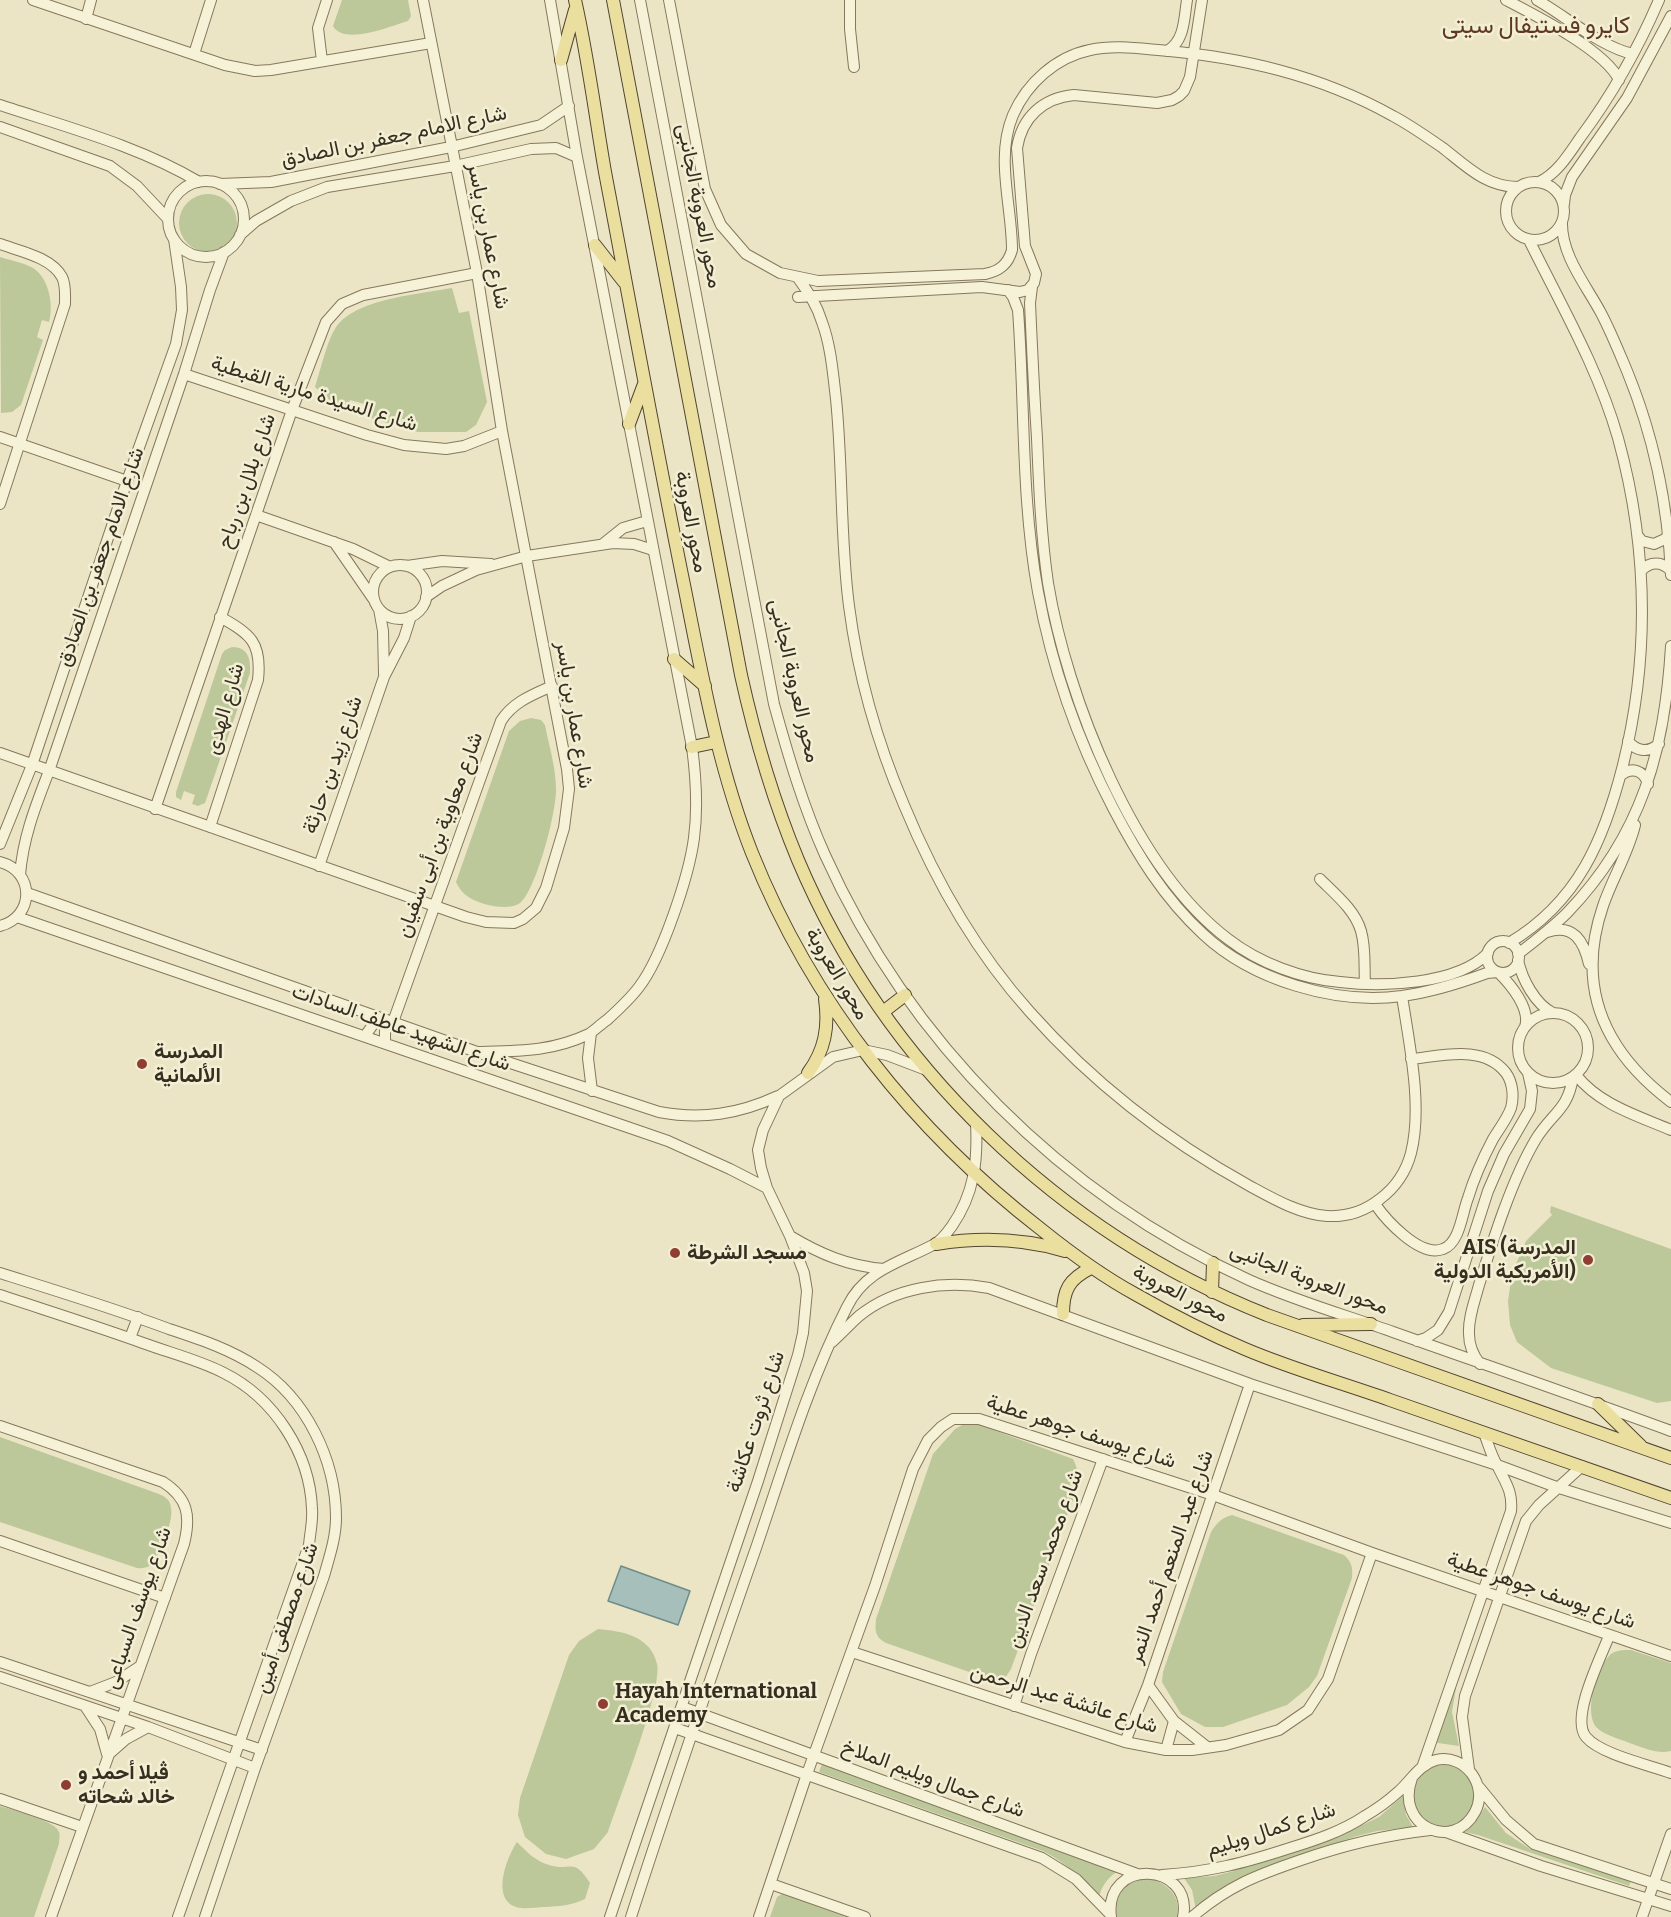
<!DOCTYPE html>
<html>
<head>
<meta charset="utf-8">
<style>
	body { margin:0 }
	canvas { display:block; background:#ebe5c6 }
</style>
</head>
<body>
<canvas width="1671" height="1917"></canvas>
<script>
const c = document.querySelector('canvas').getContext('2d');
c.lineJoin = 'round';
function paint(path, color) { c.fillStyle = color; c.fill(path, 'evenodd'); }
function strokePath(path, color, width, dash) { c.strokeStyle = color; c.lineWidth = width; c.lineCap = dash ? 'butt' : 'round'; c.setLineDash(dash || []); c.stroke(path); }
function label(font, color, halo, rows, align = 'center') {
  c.font = font + ' Bitter,Vazirmatn,serif'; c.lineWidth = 5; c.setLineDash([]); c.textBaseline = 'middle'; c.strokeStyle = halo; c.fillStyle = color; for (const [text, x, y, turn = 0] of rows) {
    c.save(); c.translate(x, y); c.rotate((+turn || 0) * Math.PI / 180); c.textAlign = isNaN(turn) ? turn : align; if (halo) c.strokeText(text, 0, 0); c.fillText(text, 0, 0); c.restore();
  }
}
const green = new Path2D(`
	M 342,0 L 408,0 L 411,16 L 408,21 C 391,26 344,46 333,26 Z
	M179 223a29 29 0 1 1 58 0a29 29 0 1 1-58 0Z
	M 0,257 C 10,260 24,263 33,268 C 49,278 54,305 49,322 L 42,320 L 37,337 L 43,340 L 21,405 L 12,412 L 1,413 Z
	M 452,288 L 459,313 L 469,311 L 487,402 L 476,425 L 466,432 L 418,432 L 364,416 L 368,405 L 350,400 L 346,410 L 337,407 L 315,387 C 320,372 327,341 335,329 C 352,299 420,294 452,288 Z
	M 232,647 C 248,647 251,659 250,673 L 205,803 L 198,806 L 192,804 L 195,795 L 184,791 L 181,800 L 176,797 L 176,792 L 222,654 L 225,650 Z
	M 531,718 L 541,720 L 545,725 C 549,746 556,768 556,789 C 557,810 536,891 520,903 C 511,909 498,907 488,905 C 474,901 462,896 456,882 L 509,731 L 520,721 Z
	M 1551,1206 L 1671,1249 L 1671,1401 L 1657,1403 L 1551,1368 L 1517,1342 L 1510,1325 L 1508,1301 L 1512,1273 L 1526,1241 L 1552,1215 L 1550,1212 Z
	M 964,1424 L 977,1424 L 1073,1459 C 1081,1474 1077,1485 1073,1500 L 1011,1669 L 1005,1678 L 995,1681 L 886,1643 C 875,1637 875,1631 876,1619 L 933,1454 L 955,1429 Z
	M 0,1437 L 159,1494 C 166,1497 170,1500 171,1508 C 174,1518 161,1553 154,1562 C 150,1567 144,1569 137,1568 L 0,1522 Z
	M 1232,1515 L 1344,1555 C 1352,1562 1353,1568 1352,1578 L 1317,1676 L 1309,1687 L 1287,1705 L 1223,1727 L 1205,1727 L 1181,1714 L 1162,1682 L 1163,1672 L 1211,1532 C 1217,1523 1221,1518 1232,1515 Z
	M 598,1629 C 622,1631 651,1636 657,1664 C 663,1688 618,1802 608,1832 L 594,1849 L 566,1859 L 546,1854 L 525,1837 L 518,1815 L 520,1798 L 569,1655 L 579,1641 Z
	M 1631,1650 L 1671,1663 L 1671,1751 C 1658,1754 1647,1749 1635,1745 C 1623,1740 1605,1736 1596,1727 C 1584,1711 1596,1669 1609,1656 C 1614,1650 1623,1650 1631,1650 Z
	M 1453,1687 L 1456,1688 L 1452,1712 L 1459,1746 L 1431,1742 Z
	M 822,1764 L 1074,1855 L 1122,1869 C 1108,1876 1102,1885 1098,1900 C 1082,1879 1067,1863 1043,1851 L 819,1772 Z
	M1413 1796a31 31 0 1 1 62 0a31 31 0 1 1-62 0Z
	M 1403,1796 L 1406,1815 L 1413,1827 L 1377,1831 L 1357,1836 L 1248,1874 L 1222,1889 L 1196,1910 L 1192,1890 L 1184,1878 L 1214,1876 L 1234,1871 L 1354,1829 L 1379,1817 Z
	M 0,1806 C 12,1810 52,1820 58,1830 C 61,1835 59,1839 59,1844 L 34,1917 L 0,1917 Z
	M 1485,1807 L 1506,1833 L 1530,1849 L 1631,1881 L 1629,1886 L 1478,1835 L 1465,1832 L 1478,1818 Z
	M 517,1842 C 526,1851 535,1861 549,1865 C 571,1872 573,1856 590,1883 L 585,1899 C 571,1906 559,1906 544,1907 C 537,1907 528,1909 521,1908 C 489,1904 506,1858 517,1842 Z
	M 1150,1878 C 1169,1885 1181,1896 1177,1917 L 1117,1917 C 1113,1892 1128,1881 1150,1878 Z
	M 782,1894 L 796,1897 L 854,1917 L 770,1917 L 777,1897 Z`);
const water = new Path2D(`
	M 621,1566 L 690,1591 L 678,1625 L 608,1601 Z`);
const minor = new Path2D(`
	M 33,0 L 225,65 L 255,71 L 271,70 L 431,43
	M 640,0 L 774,704 C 788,755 803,806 825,855 C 909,1042 1062,1195 1249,1280 C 1296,1301 1345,1315 1393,1332 C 1486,1365 1579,1397 1671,1431
	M 669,0 L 705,189 L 721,225 L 746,254 L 780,273 L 818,281 L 985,274 C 1000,271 1008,264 1012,250 C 1012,205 995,158 1013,115 C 1027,83 1056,57 1090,50 C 1112,45 1136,48 1158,50 C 1241,57 1320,75 1393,116 C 1410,125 1427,137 1443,148 C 1466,166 1486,187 1518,187
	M 850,0 L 850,29 L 854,67
	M 1506,0 C 1535,15 1606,51 1619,80
	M 1537,0 C 1567,17 1601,47 1633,54
	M 86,19 L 91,0
	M 1167,51 C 1185,41 1184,18 1187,0
	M 194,54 L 211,0
	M 322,61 L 318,28 L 327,0
	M 0,105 C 66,127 139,146 199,182
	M 0,127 L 110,166 L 137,186 L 168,219
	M168 219a38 38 0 1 1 76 0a38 38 0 1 1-76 0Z
	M1506 211a29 29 0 1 1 58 0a29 29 0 1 1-58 0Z
	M 1539,182 C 1557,174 1569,154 1580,138 C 1612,95 1638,49 1659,0
	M 220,184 L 271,182 L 451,147 L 541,125 L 569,106
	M 1564,204 L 1565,195 L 1572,177 L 1627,98 L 1671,16
	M 1562,222 C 1561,255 1586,285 1601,313 C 1611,332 1619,352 1627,371 C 1654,437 1668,505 1671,575
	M 240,235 L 256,221 L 291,201 L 327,187 L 455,166 L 531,149 L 556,148 L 577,157
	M 0,244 C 19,251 51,257 62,277 C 66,285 65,295 65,304 L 0,504
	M 798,278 C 808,292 817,305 822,322 C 831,346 833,374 836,399 C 843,468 840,537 849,606 C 858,675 877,742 904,805 C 935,880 976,952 1030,1012 C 1093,1083 1165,1139 1248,1185 C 1272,1198 1299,1214 1327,1216 C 1346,1217 1365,1211 1380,1199 C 1396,1187 1406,1172 1411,1153 C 1423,1106 1409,1043 1402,996
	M 1032,287 L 1030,303 C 1032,348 1034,393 1037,438 C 1039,486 1041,535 1048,583 C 1067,698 1134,868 1228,939 C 1259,963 1302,979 1340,982 C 1382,987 1457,985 1488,953
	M 1008,290 L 1013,297 L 1018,310 C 1025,404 1021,499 1038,592 C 1052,668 1077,739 1113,808 C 1137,854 1164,898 1203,934 C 1252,980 1335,1005 1402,996 C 1431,992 1460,983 1487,973 L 1498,972
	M 798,297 L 982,287 L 1020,292 L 1028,290 L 1034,283 L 1036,274 L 1025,246 L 1017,148 C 1022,117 1043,98 1074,95 L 1157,103 L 1172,100 L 1179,96 L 1184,91 L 1190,77 L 1202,0
	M 184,374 L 367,435 L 404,445 L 446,449 L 464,446 L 502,431
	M 0,437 L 127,481
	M 256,515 L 353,549 L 390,567
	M 1638,536 L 1642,541 L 1654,544 L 1665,539 L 1669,534
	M 334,542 L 374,600
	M 603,544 L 623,528 L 647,521
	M373 592a27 27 0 1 1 54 0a27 27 0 1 1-54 0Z
	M 407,566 L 442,561 L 491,564
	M 1641,571 C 1650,561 1662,561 1671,571
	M 426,597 L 442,586 L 476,570 L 527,556 L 613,543 L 634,544 L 653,550
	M 379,609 L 383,631 L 384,674
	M 1628,741 C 1637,752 1648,753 1659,744
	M 0,753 L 466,917 L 486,922 L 514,923 L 523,919 L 536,908 L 546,888 L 564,828 L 569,789 L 567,769 L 502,431 L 477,273 L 423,0
	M 1620,776 C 1631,766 1644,770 1648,784
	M 155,809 L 292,410 L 326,322 L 342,304 L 363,295 L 477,273
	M 1635,825 C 1628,854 1612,879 1603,906 C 1575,988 1605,1052 1671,1102
	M 210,827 L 258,680 C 262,643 251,634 220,617
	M 0,844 L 32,765 L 127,481 L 176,344 L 182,310 L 181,287 L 174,239
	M 0,862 C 35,871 35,917 0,926
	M 319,866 L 384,677 L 404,638 L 411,616
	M 20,875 C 23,837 36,805 49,771 L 184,374 L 210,290 L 224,252
	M 1320,879 C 1335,894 1355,910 1361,931 C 1366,948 1364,967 1365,984
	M 27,893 L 477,1052 L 659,1112 C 702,1120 739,1114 778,1096
	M 17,917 L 668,1141 L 730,1169 L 767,1188
	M 1547,932 C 1574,923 1584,942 1589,964
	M1487 957a16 16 0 1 1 32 0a16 16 0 1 1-32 0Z
	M 1509,943 C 1578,902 1604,840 1623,765 C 1650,656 1648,547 1618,438 C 1598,368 1561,305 1529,240
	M 1518,954 C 1535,941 1552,928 1567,913 C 1642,835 1665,750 1671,646
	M 1518,960 C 1522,979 1535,1004 1553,1013
	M 1499,973 C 1511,985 1531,1009 1525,1027
	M1518 1048a35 35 0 1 1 70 0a35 35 0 1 1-70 0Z
	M 591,1033 L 588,1058 L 592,1091
	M 365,1036 L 372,1026 L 373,1015
	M 385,1043 L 385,1031 L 393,1022 L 501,721 C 513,702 532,695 552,686
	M 477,1052 C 518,1051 551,1052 589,1034 C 595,1030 601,1024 607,1020 C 618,1010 630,999 639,987 C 662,957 689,876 694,838 C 698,808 696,777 692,747 L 577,157 L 550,0
	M 1576,1075 C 1600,1105 1636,1115 1671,1130
	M 1375,1204 C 1386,1220 1420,1258 1443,1249 C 1460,1243 1462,1213 1468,1198 C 1474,1178 1483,1158 1493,1139 C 1499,1129 1507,1119 1511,1108 C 1514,1097 1513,1083 1506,1073 C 1484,1044 1441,1056 1411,1059
	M 790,1236 C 820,1254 848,1266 884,1269
	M 0,1273 C 57,1291 113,1308 169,1329 C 199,1339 230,1349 257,1367 C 306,1398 336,1460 336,1518 C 336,1538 329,1558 324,1576 L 255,1768 L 205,1917
	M 0,1295 C 48,1311 96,1326 143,1343 C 170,1353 199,1360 224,1373 C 274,1398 310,1453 312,1509 C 313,1521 310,1533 309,1545 L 178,1917
	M 130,1338 L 138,1317
	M 1417,1341 L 1426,1338 L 1438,1330 L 1449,1312 L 1488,1191 L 1504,1154 L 1530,1109 L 1532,1091 L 1528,1073
	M 832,1342 C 841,1334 850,1324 859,1316 C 895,1287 945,1280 989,1288 L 1250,1384 L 1497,1465 L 1559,1488 L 1671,1523
	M 1480,1364 C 1473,1355 1469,1346 1469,1334 C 1468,1318 1475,1300 1479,1285 C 1493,1240 1512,1179 1536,1139 C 1552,1113 1568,1110 1573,1077
	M 0,1426 L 163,1482 C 188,1498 191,1516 184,1544 L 51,1917
	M 0,1541 L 165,1598
	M 1609,1636 C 1601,1657 1570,1718 1586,1737 C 1600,1754 1649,1765 1671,1773
	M 852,1652 L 1125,1742 L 1166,1750 L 1192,1750 L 1226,1745 L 1279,1730 L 1308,1710 L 1328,1679 L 1372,1553
	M 0,1662 L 262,1750
	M 0,1677 L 148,1727 L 255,1768
	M 1148,1685 L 1174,1721 L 1207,1747
	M 90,1692 L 116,1682 L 139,1667
	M 85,1706 L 100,1729 L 107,1754
	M 1014,1706 L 1031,1654 L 1103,1459
	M 682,1707 L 1137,1874
	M 675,1728 L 1042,1858 L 1076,1879 L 1110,1914
	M 1125,1742 L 1148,1685 L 1250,1384
	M 1166,1750 L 1174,1721
	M 109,1754 L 126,1739 L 148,1727
	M 1423,1765 L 1511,1511 C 1513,1491 1505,1482 1497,1465 C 1491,1455 1488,1443 1484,1433
	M 1469,1769 L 1462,1717 L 1465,1696 L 1526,1521 L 1539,1505 L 1582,1466
	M 1479,1787 L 1506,1820 L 1534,1844 L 1671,1889
	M 0,1799 L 82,1827
	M 1446,1832 L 1541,1866 L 1671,1906
	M 1162,1875 C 1210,1872 1244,1863 1290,1848 C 1316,1840 1343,1831 1365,1816 C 1377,1809 1388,1801 1398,1792 C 1411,1781 1418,1765 1436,1760 C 1465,1753 1489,1786 1475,1812 C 1454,1852 1394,1827 1412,1778
	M 771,1884 L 865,1917
	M 610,1917 L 758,1481 L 798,1355 L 803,1333 L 807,1291 L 804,1273 L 790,1236 L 767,1188 L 761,1168 L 758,1150 L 763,1130 L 779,1096 L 833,1057 L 863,1050 L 887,1055 L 929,1071
	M 631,1917 C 671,1793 713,1671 756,1548 C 783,1469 809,1381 847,1307 C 865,1270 899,1263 933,1245 C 940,1242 947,1233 952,1226 C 974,1194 978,1162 976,1123
	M 759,1917 L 807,1774 L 875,1586 L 913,1469 L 928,1440 L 941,1427 L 953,1419 L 979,1419 L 1213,1495 L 1372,1553 L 1671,1656
	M 1111,1917 C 1103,1857 1194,1862 1183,1917
	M 1192,1917 C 1228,1886 1257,1875 1301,1860 C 1344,1845 1385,1835 1430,1830
	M 1642,1917 L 1671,1834`);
const major = new Path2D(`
	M 575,0 C 588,57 595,114 605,172 C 631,309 656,447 684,585 C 702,675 718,767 752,853 C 812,1003 914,1131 1042,1230 C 1072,1254 1102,1276 1135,1294 C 1170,1314 1207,1333 1245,1349 C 1292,1369 1342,1383 1390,1400 C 1484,1433 1578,1465 1671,1498
	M 613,0 L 741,675 C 755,738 773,800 798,860 C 885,1066 1060,1233 1267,1315 L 1671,1458
	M 561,60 L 575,10
	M 595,245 L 624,282
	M 629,424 L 644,384
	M 674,659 L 705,686
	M 692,747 L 716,742
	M 883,1012 L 905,995
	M 808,1073 C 825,1050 829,1027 825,999
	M 936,1244 C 980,1237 1022,1238 1065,1251
	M 1212,1292 L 1213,1263
	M 1063,1314 C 1063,1290 1069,1279 1091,1268
	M 1303,1325 L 1371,1324
	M 1598,1404 L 1641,1446`);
const markers = [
	[142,1064,6,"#8f3e31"],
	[675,1253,6,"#8f3e31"],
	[1588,1260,6,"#8f3e31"],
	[603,1704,6,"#8f3e31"],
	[66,1785,6,"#8f3e31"]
];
const streetNames = [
	["شارع الامام جعفر بن الصادق",394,137,-12],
	["محور العروبة الجانبى",699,206,79],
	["شارع عمار بن ياسر",488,236,79],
	["شارع السيدة مارية القبطية",314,394,17],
	["شارع بلال بن رباح",247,481,-71],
	["محور العروبة",691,522,79],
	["شارع الامام جعفر بن الصادق",101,557,-71],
	["محور العروبة الجانبى",794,681,77],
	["شارع الهدى",225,709,-74],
	["شارع عمار بن ياسر",574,715,81],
	["شارع زيد بن حارثة",333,765,-71],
	["شارع معاوية بن أبى سفيان",440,835,-70],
	["محور العروبة",837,974,59],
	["شارع الشهيد عاطف السادات",401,1028,19],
	["محور العروبة الجانبى",1309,1279,21],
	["محور العروبة",1180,1294,27],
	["شارع ثروت عكاشة",756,1422,-72],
	["شارع يوسف جوهر عطية",1081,1432,18],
	["شارع عبد المنعم أحمد النمر",1171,1557,-71],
	["شارع محمد سعد الدين",1045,1559,-70],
	["شارع يوسف جوهر عطية",1541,1591,19],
	["شارع يوسف السباعى",138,1608,-71],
	["شارع مصطفى أمين",287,1618,-71],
	["شارع عائشة عبد الرحمن",1064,1699,17],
	["شارع جمال ويليم الملاخ",933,1779,20],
	["شارع كمال ويليم",1271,1830,-18]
];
const poiNames = [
	["المدرسة",154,1052],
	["الألمانية",154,1076],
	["AIS (المدرسة",1576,1248,"right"],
	["الأمريكية الدولية)",1576,1272,"right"],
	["مسجد الشرطة",687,1253],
	["Hayah International",615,1692],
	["Academy",615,1716],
	["ڤيلا أحمد و",78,1773],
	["خالد شحاته",78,1797]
];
const quarterNames = [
	["كايرو فستيفال سيتى",1536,26]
];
paint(green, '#bcc89a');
paint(water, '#a7bfbb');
strokePath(water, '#6e8c89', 1.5);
strokePath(minor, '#85785d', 12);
strokePath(major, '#534631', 14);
strokePath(minor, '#f6f2d8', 10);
strokePath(major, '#ebdfa0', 12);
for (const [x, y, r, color] of markers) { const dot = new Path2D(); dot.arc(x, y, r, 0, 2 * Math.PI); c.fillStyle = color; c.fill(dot); strokePath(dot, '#f3efd5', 2); }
label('21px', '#362e1f', '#f3efd5', streetNames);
label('bold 21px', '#362e1f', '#f3efd5', poiNames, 'left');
label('24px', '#5f3822', '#f3efd5', quarterNames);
</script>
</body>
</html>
